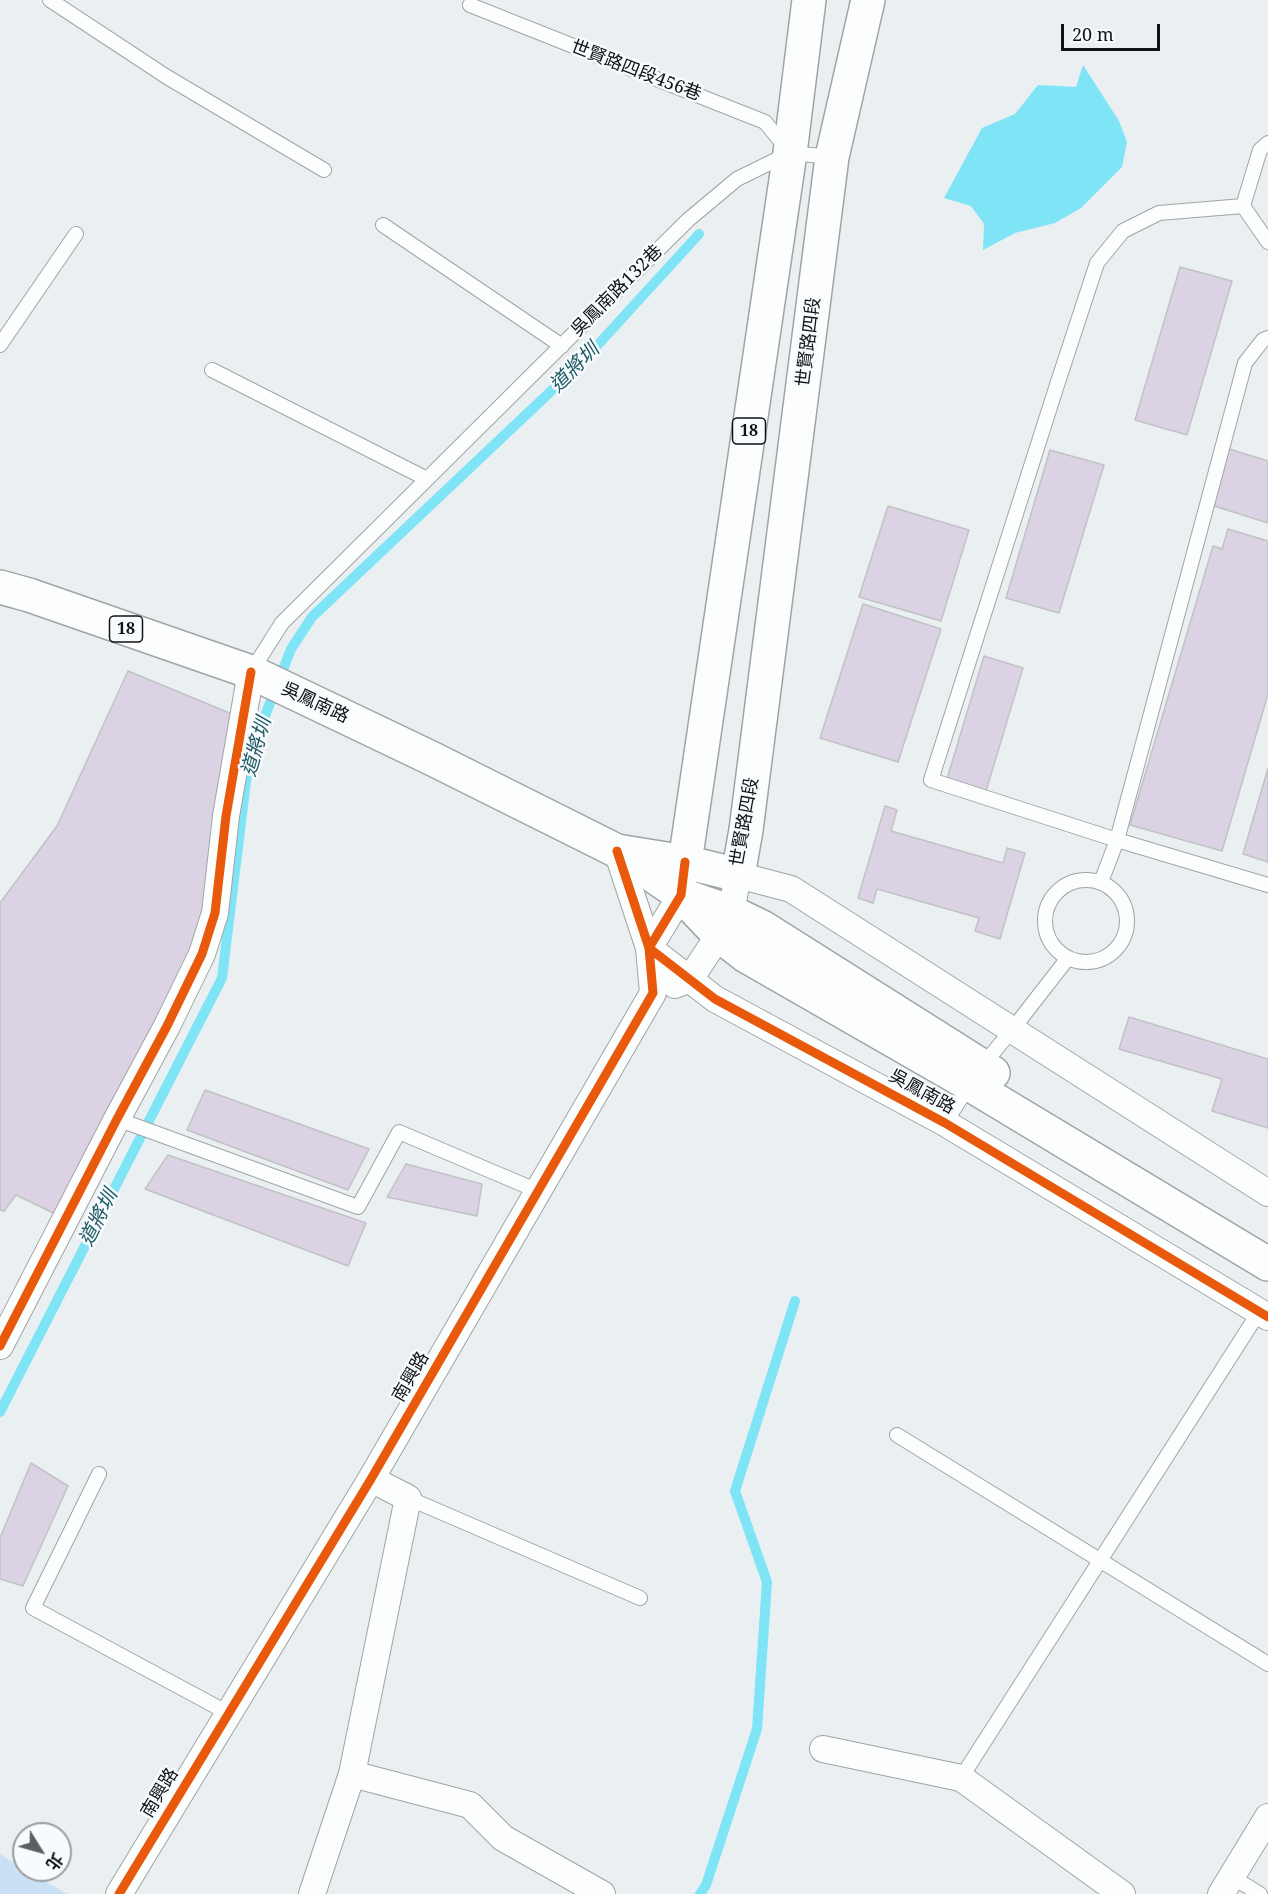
<!DOCTYPE html>
<html>
<head>
<meta charset="utf-8">
<style>
	body { margin:0 }
	#map { position:relative; width:1268px; height:1894px; overflow:hidden; background:#eaeff2; font-family:"Noto Serif","Noto Sans TC",serif }
	canvas { display:block }
	.north { position:absolute; left:12px; top:1822px; width:60px; height:60px; box-sizing:border-box; background:#f8fbfe; border:2px solid #9b9ea1; border-radius:50%; rotate:127deg; font-size:16px; font-weight:700; line-height:24px; text-align:center; color:#101215 }
	.north::after { content:''; display:block; margin:auto; width:21px; height:27px; background:#5c5f62; clip-path:polygon(50% 0,100% 100%,50% 72%,0 100%) }
	.scale { position:absolute; left:1061px; top:24px; width:99px; height:27px; box-sizing:border-box; border:3px solid #101215; border-top:0; padding-left:8px; font-size:18px; line-height:21px; white-space:nowrap; color:#101215; -webkit-text-stroke:4px #f8fbfe; paint-order:stroke }
</style>
</head>
<body>
<div id="map">
<canvas width="1268" height="1894"></canvas>
<div class="north">北</div>
<div class="scale">20 m</div>
</div>
<script>
const c = document.querySelector('canvas').getContext('2d');
c.lineJoin = 'round';
function paint(path, color) { c.fillStyle = color; c.fill(path, 'evenodd'); }
function strokePath(path, color, width, dash) { c.strokeStyle = color; c.lineWidth = width; c.lineCap = dash ? 'butt' : 'round'; c.setLineDash(dash || []); c.stroke(path); }
function label(font, color, halo, rows, align = 'center') {
  c.font = font + ' "Noto Serif","Noto Sans TC",serif'; c.lineWidth = 5; c.setLineDash([]); c.textBaseline = 'middle'; c.strokeStyle = halo; c.fillStyle = color; for (const [text, x, y, turn = 0] of rows) {
    c.save(); c.translate(x, y); c.rotate((+turn || 0) * Math.PI / 180); c.textAlign = isNaN(turn) ? turn : align; if (halo) c.strokeText(text, 0, 0); c.fillText(text, 0, 0); c.restore();
  }
}
const green = new Path2D(`
	M 0,1854 L 67,1894 L 0,1894 Z`);
const water = new Path2D(`
	M 1083,65 L 1119,121 L 1127,142 L 1122,167 L 1081,208 L 1055,223 L 1015,233 L 983,250 L 984,224 L 971,206 L 944,198 L 982,128 L 1015,114 L 1038,85 L 1076,87 Z`);
const stream = new Path2D(`
	M 0,1412 L 222,978 L 249,757 L 291,649 L 312,617 L 584,360 L 699,234
	M 700,1894 L 706,1885 L 757,1729 L 767,1582 L 735,1491 L 795,1301`);
const building = new Path2D(`
	M 1180,267 L 1232,281 L 1187,435 L 1135,420 Z
	M 1226,448 L 1268,461 L 1268,523 L 1208,504 Z
	M 1050,450 L 1104,465 L 1059,613 L 1006,598 Z
	M 888,506 L 969,530 L 941,621 L 859,597 Z
	M 1228,529 L 1268,541 L 1268,694 L 1222,851 L 1130,825 L 1213,546 L 1222,549 Z
	M 863,604 L 941,629 L 898,762 L 820,738 Z
	M 984,656 L 1023,668 L 986,791 L 947,779 Z
	M 128,671 L 249,721 L 230,900 L 66,1219 L 16,1195 L 4,1211 L 0,1210 L 0,903 L 57,826 Z
	M 1268,768 L 1268,862 L 1243,854 Z
	M 885,806 L 897,810 L 891,831 L 1003,863 L 1007,848 L 1025,853 L 1000,939 L 975,931 L 979,918 L 877,889 L 873,903 L 858,898 Z
	M 1129,1017 L 1268,1059 L 1268,1128 L 1212,1111 L 1222,1079 L 1119,1049 Z
	M 205,1090 L 369,1149 L 348,1190 L 187,1130 Z
	M 168,1155 L 366,1223 L 348,1266 L 145,1189 Z
	M 406,1164 L 482,1184 L 477,1216 L 387,1197 Z
	M 31,1463 L 68,1486 L 23,1586 L 0,1579 L 0,1538 Z`);
const lane = new Path2D(`
	M 50,0 L 167,77 L 324,170
	M 470,5 L 765,122 L 787,149
	M 1243,206 L 1268,242
	M 383,225 L 562,346
	M 1268,338 L 1263,340 L 1245,363 L 1117,840 L 1268,885
	M 0,345 L 76,234
	M 212,370 L 427,479
	M 251,672 L 282,623 L 688,220 L 737,179 L 790,153 L 832,157
	M1045 921a41 41 0 1 1 82 0a41 41 0 1 1-82 0Z
	M 1101,882 L 1117,840 L 931,780 L 1057,385 L 1097,263 L 1123,231 L 1159,213 L 1243,206 L 1260,150 L 1268,143
	M 982,1066 L 1012,1030 L 1068,958
	M 117,1119 L 358,1207 L 399,1132 L 538,1191
	M 945,1123 L 970,1084
	M 897,1435 L 1268,1664
	M 99,1474 L 33,1608 L 228,1713
	M 408,1498 L 640,1598
	M 961,1778 L 1259,1312
	M 1232,1877 L 1260,1894`);
const street = new Path2D(`
	M 617,851 L 649,948 L 715,999 L 945,1123 L 1268,1317
	M 675,985 L 690,979 L 719,935 L 731,912 L 738,875 L 791,889 L 1268,1193
	M 0,1346 L 117,1119 L 167,1026 L 202,954 L 215,913 L 226,816 L 251,672
	M 823,1749 L 961,1778 L 1122,1894
	M 352,1774 L 470,1805 L 503,1838 L 602,1894
	M 119,1894 L 371,1479 L 653,993 L 649,948 L 681,895 L 683,877
	M 312,1894 L 352,1774 L 408,1498 L 371,1479
	M 1221,1894 L 1268,1817`);
const secondary = new Path2D(`
	M 617,851 L 681,895 L 719,935 L 746,956 L 969,1084 L 1268,1264
	M 685,896 L 731,912 L 762,927 L 993,1073`);
const primary = new Path2D(`
	M 0,587 L 29,595 L 251,672 L 433,759 L 617,851 L 685,862 L 738,875 L 746,830 L 832,157 L 868,0
	M 685,862 L 790,153 L 809,0`);
const cycleway = new Path2D(`
	M 617,851 L 649,948 L 715,999 L 945,1123 L 1268,1317
	M 0,1346 L 117,1119 L 167,1026 L 202,954 L 215,913 L 226,816 L 251,672
	M 119,1894 L 371,1479 L 653,993 L 649,948 L 681,895 L 685,862`);
const shields = [
	[749,431,33],
	[126,629,33]
];
const shieldNames = [
	["18",749,431],
	["18",126,629]
];
const streetNames = [
	["世賢路四段456巷",636,71,21],
	["吳鳳南路132巷",617,291,-45],
	["世賢路四段",809,342,-83],
	["吳鳳南路",315,703,25],
	["世賢路四段",745,822,-80],
	["吳鳳南路",922,1092,29],
	["南興路",411,1377,-60],
	["南興路",160,1793,-59]
];
const waterNames = [
	["道將圳",575,368,-45],
	["道將圳",257,747,-74],
	["道將圳",99,1218,-63]
];
paint(green, '#cae1f5');
paint(water, '#7ee4f6');
strokePath(stream, '#7ee4f6', 10);
paint(building, '#dbd2e3');
strokePath(building, '#c1c2c5', 1.5);
strokePath(lane, '#a0a4a6', 16);
strokePath(street, '#a0a4a6', 28);
strokePath(secondary, '#a0a4a6', 36);
strokePath(primary, '#a0a4a6', 36);
strokePath(lane, '#fcfdfd', 14);
strokePath(street, '#fcfdfd', 26);
strokePath(secondary, '#fcfdfd', 33);
strokePath(primary, '#fcfdfd', 33);
strokePath(cycleway, '#e8590c', 9);
for (const [x, y, w] of shields) { const box = new Path2D(); box.roundRect(x - w / 2, y - 13, w, 26, 4.5); c.fillStyle = '#f8fbfe'; c.fill(box); strokePath(box, '#101215', 1.5); }
label('bold 16px', '#101215', null, shieldNames);
label('18px', '#101215', '#f8fbfe', streetNames);
label('italic 20px', '#1f5a64', '#f8fbfe', waterNames);
</script>
</body>
</html>
